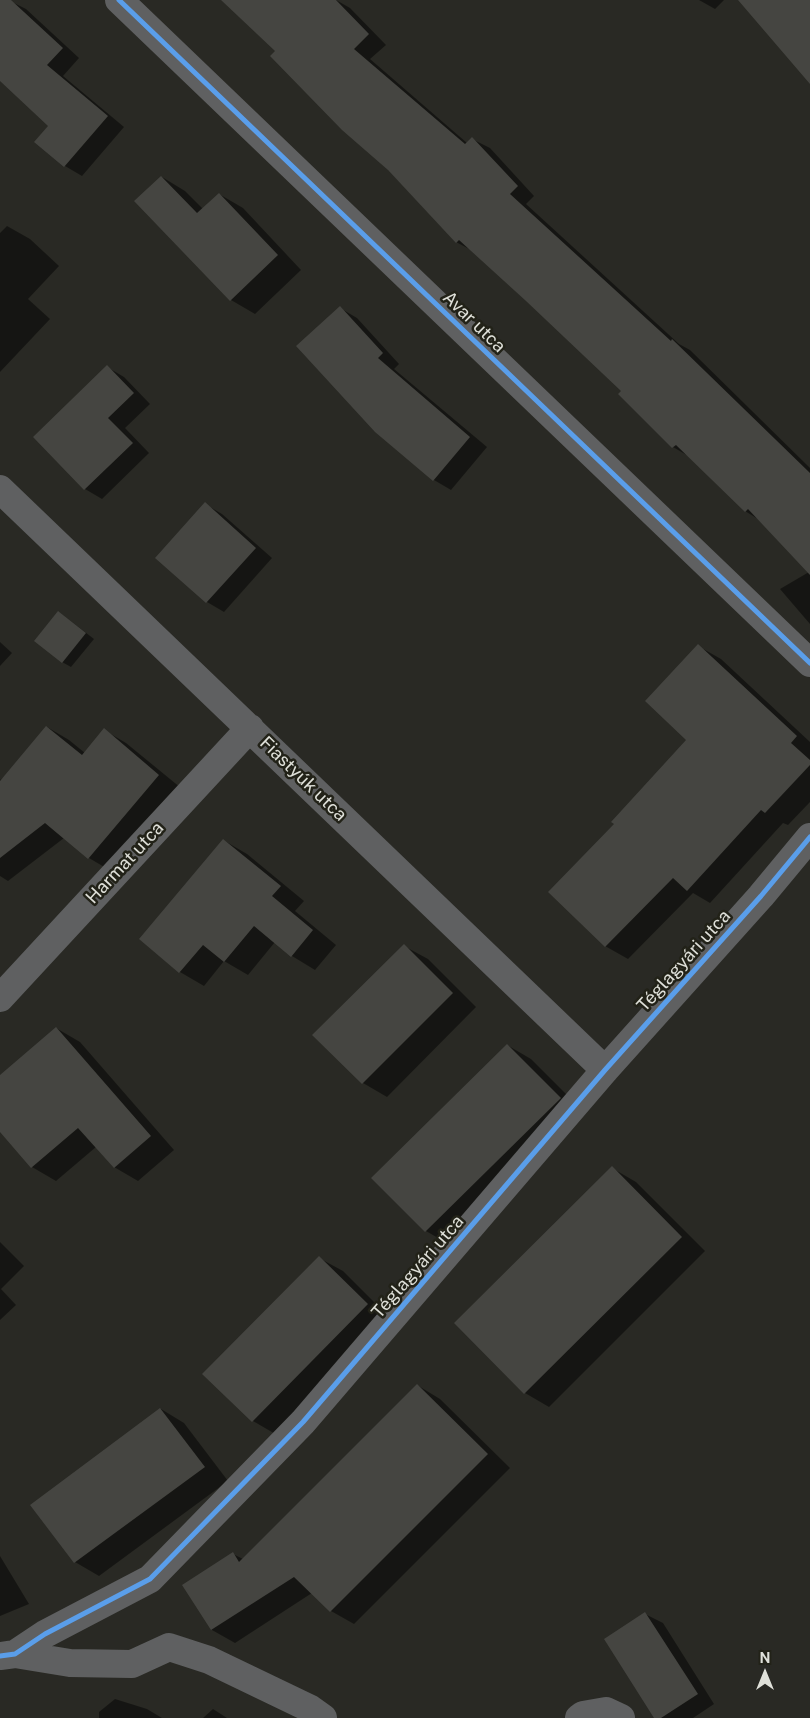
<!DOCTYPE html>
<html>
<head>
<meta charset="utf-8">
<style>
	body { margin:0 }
	#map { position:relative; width:810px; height:1718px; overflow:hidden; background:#292924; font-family:"Public Sans",sans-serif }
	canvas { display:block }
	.north { position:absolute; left:740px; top:1648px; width:50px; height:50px; -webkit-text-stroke:4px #222218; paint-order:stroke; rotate:0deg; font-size:14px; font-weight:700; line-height:20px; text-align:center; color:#dfe0d9 }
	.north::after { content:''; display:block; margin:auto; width:18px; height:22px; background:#dfe0d9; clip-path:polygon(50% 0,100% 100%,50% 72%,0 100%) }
</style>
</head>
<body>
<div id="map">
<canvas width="810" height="1718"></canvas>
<div class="north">N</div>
</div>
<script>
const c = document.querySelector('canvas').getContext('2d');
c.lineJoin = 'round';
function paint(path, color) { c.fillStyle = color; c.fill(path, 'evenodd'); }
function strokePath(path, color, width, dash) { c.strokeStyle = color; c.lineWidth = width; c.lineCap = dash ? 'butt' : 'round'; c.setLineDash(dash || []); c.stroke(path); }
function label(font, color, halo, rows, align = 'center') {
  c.font = font + ' "Public Sans",sans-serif'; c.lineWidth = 5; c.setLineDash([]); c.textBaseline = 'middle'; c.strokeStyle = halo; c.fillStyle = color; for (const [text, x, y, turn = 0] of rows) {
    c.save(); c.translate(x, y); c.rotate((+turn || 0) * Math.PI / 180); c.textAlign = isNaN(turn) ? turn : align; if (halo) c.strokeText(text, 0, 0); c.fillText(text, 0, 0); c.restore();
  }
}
const shadow = new Path2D(`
	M 8,0 L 26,9 L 79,58 L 63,76 L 124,127 L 82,176 L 65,166 L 36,142 L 50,125 L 0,79 L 0,9 Z
	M 229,0 L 336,0 L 350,8 L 386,45 L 370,59 L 467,143 L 472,139 L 490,148 L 534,196 L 526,204 L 679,344 L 690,350 L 810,468 L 810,624 L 780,589 L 809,572 L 758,519 L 745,511 L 690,457 L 673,447 L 619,394 L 623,391 L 473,251 L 456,242 Z
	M 699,0 L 724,0 L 715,9 Z
	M 162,177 L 185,191 L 203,209 L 219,194 L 243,208 L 301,270 L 255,314 L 231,300 Z
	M 7,226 L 30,239 L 59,266 L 28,299 L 50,319 L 0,372 L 0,233 Z
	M 340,308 L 357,318 L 399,364 L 394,369 L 487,447 L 451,490 L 434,480 L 376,431 Z
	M 107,367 L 124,377 L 150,404 L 125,428 L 149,453 L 102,499 L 85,489 Z
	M 205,504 L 222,514 L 272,558 L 224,612 L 207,602 L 157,558 Z
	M 59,612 L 94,639 L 71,667 L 62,662 Z
	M 0,642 L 12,653 L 0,666 Z
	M 698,646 L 721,659 L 810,742 L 810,802 L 788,825 L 783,823 L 710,903 L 693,893 L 628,959 L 605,946 L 615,824 L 688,740 Z
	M 47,727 L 69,740 L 85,753 L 104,730 L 126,743 L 181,788 L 111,871 L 89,858 L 64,838 L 8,881 L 0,876 L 0,780 L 6,776 Z
	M 223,840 L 247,854 L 304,901 L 295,911 L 336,945 L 315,970 L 292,956 L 275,942 L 248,975 L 224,961 L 204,986 L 180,972 L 140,939 Z
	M 404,946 L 428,959 L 476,1007 L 387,1097 L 363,1083 Z
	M 56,1028 L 80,1042 L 174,1150 L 138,1181 L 114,1167 L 96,1147 L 56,1181 L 32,1167 L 0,1130 L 0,1077 Z
	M 507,1045 L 531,1059 L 584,1112 L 450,1245 L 426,1231 L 373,1178 Z
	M 612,1168 L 636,1182 L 705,1251 L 549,1407 L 525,1393 Z
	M 0,1242 L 24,1266 L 1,1289 L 16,1305 L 0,1320 Z
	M 319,1258 L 343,1271 L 391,1319 L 277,1435 L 253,1421 Z
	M 417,1385 L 440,1399 L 510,1468 L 354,1624 L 331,1611 L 312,1593 L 235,1643 L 212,1630 L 184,1585 L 233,1554 L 243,1559 Z
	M 161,1409 L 184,1423 L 228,1481 L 99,1576 L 75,1562 Z
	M 0,1556 L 29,1604 L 0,1616 Z
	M 645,1614 L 663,1623 L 714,1704 L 693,1718 L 656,1718 Z
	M 115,1699 L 147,1709 L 162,1718 L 99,1718 L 99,1712 Z
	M 213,1709 L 227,1718 L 203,1718 Z`);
const building = new Path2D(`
	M 0,0 L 11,0 L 63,48 L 47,65 L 108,116 L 64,167 L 34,142 L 48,126 L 0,81 Z
	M 221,0 L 336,0 L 369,34 L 354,49 L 465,144 L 472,137 L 518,186 L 510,194 L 671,341 L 672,339 L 810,473 L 810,575 L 748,509 L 745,512 L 676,445 L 672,448 L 618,394 L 621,391 L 526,301 L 459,240 L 456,243 L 388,170 L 342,130 L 270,56 L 275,51 Z
	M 738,0 L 810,0 L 810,84 Z
	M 161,176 L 197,213 L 219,193 L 278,255 L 230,301 L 134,201 Z
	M 340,306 L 383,353 L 378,358 L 470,437 L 433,481 L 375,432 L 296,346 Z
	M 107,365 L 134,393 L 108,418 L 133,443 L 84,490 L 33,437 Z
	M 205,502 L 256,548 L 206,603 L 155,558 Z
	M 58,611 L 86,633 L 62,663 L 34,641 Z
	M 698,644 L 797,736 L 791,743 L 810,760 L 810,765 L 765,813 L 761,810 L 687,891 L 673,878 L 605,947 L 548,892 L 614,824 L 611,822 L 686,740 L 645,701 Z
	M 46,726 L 82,755 L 104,728 L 159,775 L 88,859 L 45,823 L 0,858 L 0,781 Z
	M 223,839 L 281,886 L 272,896 L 313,930 L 291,957 L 254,926 L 224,962 L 203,945 L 179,973 L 139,939 Z
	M 404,944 L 453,993 L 362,1084 L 312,1035 Z
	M 56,1027 L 151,1136 L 114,1168 L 78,1128 L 31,1168 L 0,1132 L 0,1075 Z
	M 507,1044 L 561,1098 L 425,1232 L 371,1178 Z
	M 612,1166 L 682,1237 L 524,1394 L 454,1323 Z
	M 319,1256 L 368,1304 L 252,1422 L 202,1374 Z
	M 417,1384 L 488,1454 L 330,1612 L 294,1577 L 211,1630 L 182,1585 L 233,1552 L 239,1562 Z
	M 160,1408 L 205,1467 L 74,1563 L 30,1505 Z
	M 645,1612 L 698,1694 L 661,1718 L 654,1718 L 604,1639 Z`);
const minor = new Path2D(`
	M 119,0 L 810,663
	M 0,489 L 605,1070
	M 0,998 L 250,728
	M 15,1654 L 70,1663 L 132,1664 L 169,1647 L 209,1660 L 309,1708 L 323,1718
	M 0,1656 L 15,1654 L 45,1634 L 150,1579 L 303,1422 L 605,1070 L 761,896 L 810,837
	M 579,1718 L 583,1715 L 606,1711 L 621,1718`);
const cycleway = new Path2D(`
	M 119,0 L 810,663
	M 0,1656 L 15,1654 L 45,1634 L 150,1579 L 303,1422 L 605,1070 L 761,896 L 810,837`);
const streetNames = [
	["Avar utca",474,322,44],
	["Fiastyúk utca",303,779,44],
	["Harmat utca",125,863,-47],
	["Téglagyári utca",684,961,-48],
	["Téglagyári utca",418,1267,-49]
];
paint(shadow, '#0007');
paint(building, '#454541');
strokePath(minor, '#5f6061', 28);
strokePath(cycleway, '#5a9eea', 5);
label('18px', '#dfe0d9', '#222218', streetNames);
</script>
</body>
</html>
